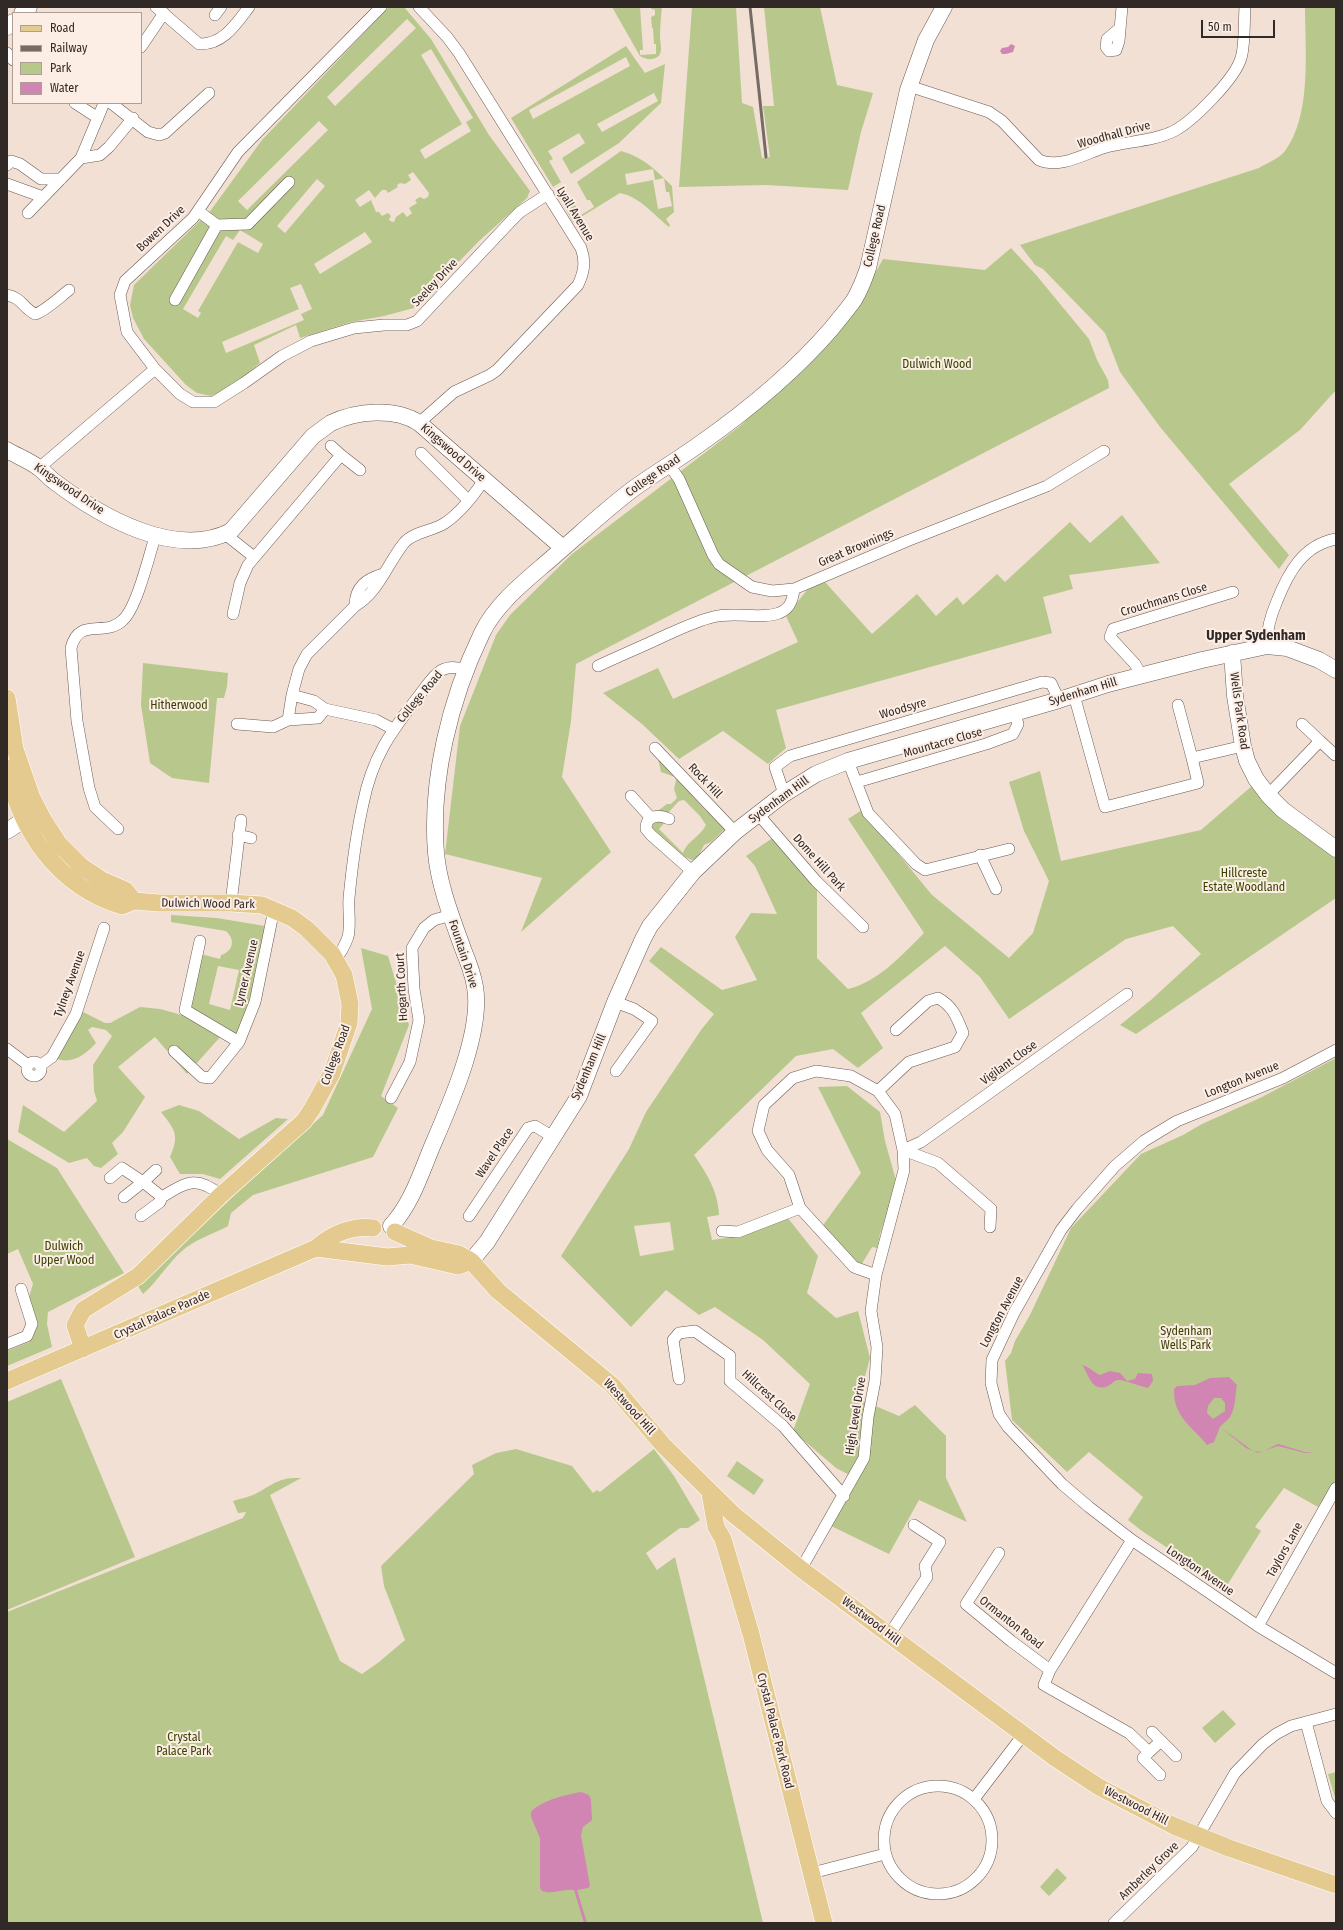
<!DOCTYPE html>
<html>
<head>
<meta charset="utf-8">
<style>
	body { margin:0 }
	#map { position:relative; width:1343px; height:1930px; overflow:hidden; background:#f2e0d5; font-family:"Fira Sans Condensed",sans-serif }
	canvas { display:block }
	.frame { position:absolute; inset:0; border:8px solid #302925; pointer-events:none }
	.legend { position:absolute; left:12px; top:12px; width:130px; height:92px; box-sizing:border-box; background:#fdeee5; border:1px solid #ab9f98; margin:0; padding:5px 7px; list-style:none; font-size:12px; color:#302925 }
	.legend li { display:flex; align-items:center; gap:8px; height:20px }
	.legend b { width:20px; border:1px solid #ab9f98 }
	.scale { position:absolute; left:1201px; top:20px; width:74px; height:18px; box-sizing:border-box; border:2px solid #302925; border-top:0; padding-left:5px; font-size:12px; line-height:14px; white-space:nowrap; color:#302925; -webkit-text-stroke:3px #fdeee5; paint-order:stroke }
</style>
</head>
<body>
<div id="map">
<canvas width="1343" height="1930"></canvas>
<div class="frame"></div>
<ul class="legend">
<li><b style="height:5px;background:#e4ca8e"></b>Road</li>
<li><b style="height:5px;background:#766b65"></b>Railway</li>
<li><b style="height:11px;background:#b8c88c"></b>Park</li>
<li><b style="height:11px;background:#d185b2"></b>Water</li>
</ul>
<div class="scale">50 m</div>
</div>
<script>
const c = document.querySelector('canvas').getContext('2d');
c.lineJoin = 'round';
function paint(path, color) { c.fillStyle = color; c.fill(path, 'evenodd'); }
function strokePath(path, color, width, dash) { c.strokeStyle = color; c.lineWidth = width; c.lineCap = dash ? 'butt' : 'round'; c.setLineDash(dash || []); c.stroke(path); }
function label(font, color, halo, rows, align = 'center') {
  c.font = font + ' "Fira Sans Condensed",sans-serif'; c.lineWidth = 4; c.setLineDash([]); c.textBaseline = 'middle'; c.strokeStyle = halo; c.fillStyle = color; for (const [text, x, y, turn = 0] of rows) {
    c.save(); c.translate(x, y); c.rotate((+turn || 0) * Math.PI / 180); c.textAlign = isNaN(turn) ? turn : align; if (halo) c.strokeText(text, 0, 0); c.fillText(text, 0, 0); c.restore();
  }
}
const green = new Path2D(`
	M 389,7 L 404,7 L 431,39 L 489,135 L 530,191 L 527,198 L 479,241 L 414,308 L 384,316 L 351,322 L 300,338 L 296,325 L 254,345 L 260,363 L 228,389 L 211,396 L 197,393 L 186,385 L 144,339 L 133,318 L 130,305 L 134,285 L 211,210 L 262,140 ZM 407,19 L 416,28 L 335,106 L 327,97 ZM 431,49 L 473,118 L 466,122 L 471,131 L 425,159 L 420,150 L 462,124 L 421,55 ZM 319,121 L 328,130 L 247,210 L 238,201 ZM 413,172 L 429,193 L 428,197 L 424,199 L 420,197 L 415,200 L 417,203 L 409,208 L 412,213 L 407,217 L 403,212 L 396,217 L 394,222 L 390,221 L 389,219 L 391,216 L 388,213 L 382,216 L 379,212 L 376,212 L 371,200 L 360,207 L 355,200 L 369,190 L 375,198 L 382,190 L 386,190 L 388,193 L 398,187 L 397,185 L 400,183 L 405,184 L 411,180 L 408,175 ZM 317,179 L 325,186 L 285,233 L 277,226 ZM 240,230 L 263,244 L 258,253 L 238,242 L 198,311 L 201,313 L 198,318 L 183,309 L 226,236 L 233,240 ZM 365,232 L 372,242 L 320,274 L 314,264 ZM 301,284 L 312,309 L 301,314 L 304,320 L 226,353 L 222,342 L 299,309 L 290,288 Z
	M 612,7 L 640,7 L 643,50 L 640,50 L 640,55 L 656,54 L 656,44 L 654,44 L 653,28 L 652,28 L 651,17 L 655,15 L 655,10 L 651,9 L 651,7 L 662,7 C 661,17 660,26 660,36 C 660,40 661,45 661,49 C 661,61 647,61 640,56 Z
	M 692,7 L 736,7 L 742,103 L 753,107 L 762,158 L 770,157 L 763,106 L 774,106 L 764,7 L 820,7 L 837,85 L 873,93 L 861,132 L 848,190 L 767,185 L 679,187 Z
	M 1305,7 L 1336,7 L 1336,390 L 1300,430 L 1229,484 L 1289,555 L 1279,569 L 1160,427 L 1120,372 L 1105,333 L 1043,269 L 1035,265 L 1020,245 L 1259,168 C 1267,163 1280,158 1285,151 C 1312,114 1305,51 1305,7 Z
	M 626,46 L 645,73 L 665,64 L 661,103 L 619,143 L 571,174 L 562,158 L 585,143 L 579,133 L 548,151 L 553,159 L 549,161 L 561,182 L 553,187 L 511,118 ZM 626,57 L 630,66 L 533,119 L 529,110 ZM 654,93 L 658,101 L 602,132 L 597,124 Z
	M 621,151 C 643,157 656,170 672,186 L 674,212 L 666,219 L 670,225 L 669,227 C 654,215 640,197 620,193 L 573,222 L 557,194 L 566,190 L 581,215 L 594,207 L 590,200 L 587,200 L 577,182 ZM 653,169 L 655,180 L 664,178 L 666,192 L 669,192 L 672,206 L 658,209 L 653,180 L 627,185 L 625,174 Z
	M 1011,248 L 1037,276 L 1089,339 L 1097,360 L 1108,380 L 1109,388 L 576,664 L 571,721 L 562,777 L 611,852 L 521,932 L 542,878 L 445,854 L 460,726 L 496,635 L 510,615 L 572,554 L 740,426 L 817,350 L 859,302 L 883,259 L 985,270 Z
	M 1122,515 L 1160,563 L 1069,575 L 1073,589 L 1043,597 L 1052,633 L 776,710 L 786,748 L 768,764 L 723,731 L 679,759 L 642,724 L 603,693 L 658,668 L 673,699 L 798,642 L 786,616 L 808,589 L 825,582 L 872,634 L 917,594 L 936,616 L 957,597 L 963,605 L 997,574 L 1005,582 L 1070,522 L 1090,543 Z
	M 143,663 L 228,673 L 227,686 L 224,698 L 217,698 L 209,783 L 172,778 L 150,763 L 141,705 Z
	M 664,754 L 690,793 L 706,811 L 710,810 L 727,827 L 711,842 L 704,845 L 698,857 L 692,860 L 685,857 L 652,828 L 654,821 L 666,821 L 659,829 L 683,853 C 687,841 701,836 706,825 L 700,816 L 684,800 L 679,801 L 667,814 L 659,810 L 667,804 L 671,804 L 677,798 L 674,789 L 676,780 L 675,777 L 661,772 L 658,759 Z
	M 1040,771 L 1061,861 L 1201,830 L 1253,785 L 1282,820 L 1336,858 L 1336,898 L 1136,1034 L 1120,1025 L 1151,1000 L 1201,954 L 1173,926 L 1126,939 L 1009,1019 L 980,977 L 945,946 L 861,1013 L 883,1048 L 858,1068 L 833,1049 L 796,1056 L 694,1155 C 707,1174 718,1191 719,1215 L 707,1217 L 712,1240 L 738,1236 L 787,1217 L 818,1256 L 807,1293 L 836,1318 L 858,1311 L 870,1358 L 859,1399 L 899,1416 L 915,1405 L 946,1436 L 946,1478 L 967,1522 L 919,1500 L 889,1554 L 831,1526 L 857,1479 L 836,1468 L 793,1431 L 810,1384 L 763,1340 L 715,1307 L 699,1315 L 666,1290 L 631,1327 L 561,1256 L 629,1149 L 646,1112 L 701,1030 L 714,1014 L 649,961 L 661,947 L 722,990 L 757,980 L 735,937 L 751,913 L 777,914 L 755,866 L 746,856 L 774,837 L 817,888 L 817,958 L 848,989 C 878,982 902,955 924,933 L 848,819 L 862,810 L 932,895 L 1009,958 L 1033,933 L 1049,881 L 1024,831 L 1009,782 ZM 670,1222 L 674,1250 L 640,1256 L 634,1226 Z
	M 171,915 L 217,918 L 271,927 L 239,1042 L 185,1010 L 197,953 L 220,959 L 221,955 C 234,951 235,939 226,931 L 171,922 ZM 218,966 L 239,970 L 230,1010 L 209,1004 Z
	M 361,948 L 388,956 L 409,1025 L 381,1096 L 398,1108 L 373,1157 L 253,1195 L 231,1213 L 228,1226 C 213,1234 194,1240 182,1251 C 167,1264 158,1281 143,1294 L 138,1286 L 239,1191 L 323,1115 L 372,1009 Z
	M 140,1007 L 160,1009 L 182,1015 L 221,1036 L 187,1074 L 155,1037 L 118,1067 L 145,1097 L 123,1132 L 112,1143 L 118,1154 L 101,1168 L 94,1166 L 87,1158 L 69,1163 L 18,1132 L 23,1105 L 64,1132 L 97,1101 L 94,1091 L 93,1065 L 112,1036 L 106,1030 L 92,1027 L 88,1030 L 96,1043 C 84,1056 70,1066 52,1057 L 81,1011 L 105,1023 L 110,1023 Z
	M 1336,1058 L 1336,1480 L 1318,1507 L 1284,1488 L 1255,1527 L 1261,1531 L 1226,1587 L 1142,1531 L 1128,1520 L 1143,1497 L 1089,1452 L 1067,1472 L 1012,1420 L 1005,1361 L 1011,1353 L 1015,1341 L 1030,1315 L 1071,1228 L 1141,1154 L 1183,1135 L 1202,1124 L 1260,1098 Z
	M 847,1086 L 880,1112 L 885,1141 L 897,1184 L 880,1234 L 877,1248 L 872,1247 L 857,1272 L 821,1228 L 861,1173 L 818,1087 Z
	M 179,1105 L 199,1111 L 239,1139 L 276,1118 L 288,1119 L 220,1179 L 203,1174 L 180,1174 L 170,1157 C 179,1135 176,1131 161,1112 Z
	M 7,1139 L 57,1168 L 124,1273 L 48,1312 L 47,1324 L 52,1347 L 7,1366 L 7,1351 L 29,1342 L 38,1324 L 29,1297 L 33,1284 L 18,1249 L 7,1254 Z
	M 61,1379 L 135,1557 L 7,1610 L 7,1402 Z
	M 516,1449 L 572,1466 L 593,1493 L 597,1490 L 600,1492 L 654,1449 L 674,1476 L 700,1520 L 688,1528 L 680,1528 L 646,1553 L 657,1570 L 675,1557 L 763,1923 L 7,1923 L 7,1612 L 243,1518 L 246,1512 L 238,1513 L 233,1501 C 239,1499 253,1496 257,1493 C 275,1483 280,1477 301,1478 L 270,1495 L 340,1661 L 362,1674 L 379,1662 L 405,1640 L 384,1586 L 381,1566 L 474,1474 L 472,1465 L 496,1453 Z
	M 737,1461 L 764,1480 L 754,1495 L 727,1476 Z
	M 1223,1710 L 1236,1724 L 1215,1743 L 1202,1728 Z
	M 1336,1772 L 1336,1801 L 1328,1774 Z
	M 1057,1868 L 1067,1878 L 1049,1896 L 1040,1887 Z`);
const water = new Path2D(`
	M 1011,44 L 1015,46 L 1013,52 L 1006,54 L 1002,54 L 1000,51 L 1002,48 L 1008,47 Z
	M 1082,1365 C 1090,1367 1093,1372 1100,1375 L 1110,1371 L 1120,1373 L 1127,1381 L 1135,1379 L 1138,1373 L 1152,1374 L 1153,1381 L 1148,1388 C 1138,1386 1129,1381 1119,1380 C 1114,1380 1112,1384 1108,1386 C 1091,1393 1089,1374 1082,1365 Z
	M 1229,1377 L 1237,1385 C 1235,1394 1236,1406 1231,1415 C 1229,1420 1223,1423 1220,1427 L 1253,1451 L 1262,1452 L 1278,1444 L 1305,1452 L 1314,1452 L 1305,1453 L 1278,1446 L 1258,1453 L 1246,1448 L 1220,1427 L 1214,1442 L 1207,1445 C 1192,1426 1173,1417 1174,1389 L 1177,1386 L 1195,1385 L 1210,1378 ZM 1214,1398 L 1221,1398 L 1225,1403 L 1225,1411 L 1213,1419 L 1207,1413 L 1208,1406 Z
	M 581,1792 L 589,1795 L 591,1800 L 592,1820 L 583,1827 L 581,1835 L 590,1886 L 588,1888 L 577,1890 L 587,1923 L 584,1923 L 574,1890 C 563,1888 553,1895 542,1891 L 540,1888 L 540,1838 L 531,1817 L 531,1812 C 542,1800 565,1795 581,1792 Z`);
const street = new Path2D(`
	M 156,7 L 199,44 C 223,45 236,24 249,7
	M 381,7 L 238,152 L 193,218 L 125,281 L 120,295 L 127,332 L 155,369 L 180,394 L 193,402 L 214,402 L 244,383 L 282,356 L 311,341 L 354,328 L 384,325 L 407,325 L 417,321 L 512,220 L 520,212 L 548,194
	M 419,7 L 447,37 L 459,53 L 581,248 C 586,262 584,272 578,285 L 497,370 L 490,375 L 454,392 L 419,423
	M 215,15 L 221,7
	M 1120,28 L 1107,39 L 1106,47 L 1109,51 L 1116,50 L 1119,41 L 1122,7
	M 141,47 L 164,13
	M 7,53 L 13,60
	M 909,86 L 989,112 L 1002,121 L 1039,160 C 1060,169 1084,154 1103,148 C 1126,141 1152,142 1174,131 C 1193,121 1235,79 1241,58 C 1245,46 1244,21 1245,7
	M 75,103 L 98,118
	M 111,103 L 148,132 L 159,135 L 165,133 L 209,93
	M 81,158 L 104,103
	M 7,165 L 11,161 L 20,164 L 41,179 L 61,179
	M 7,184 L 43,197
	M 28,213 L 81,158 L 100,155 L 109,147 L 133,118
	M 217,225 L 248,224 L 289,182
	M 7,295 C 22,298 23,308 35,314 C 44,312 60,297 69,290
	M 175,300 L 217,225 L 198,211
	M 331,446 L 341,455
	M 421,453 L 468,500
	M 669,465 L 679,479 L 713,555 L 719,564 L 752,587 L 772,591 L 794,589 L 907,541 L 1047,486 L 1104,451
	M 39,468 L 155,369
	M 225,534 L 254,557
	M 355,606 C 355,587 366,579 383,574
	M 233,614 L 240,583 L 248,565 L 341,455 L 360,470
	M 1267,646 C 1266,631 1271,615 1277,601 C 1288,573 1303,545 1336,539
	M 598,666 C 619,656 641,647 662,637 C 678,630 696,621 713,617 C 734,611 761,620 779,613 C 790,609 793,600 794,589
	M 1141,675 L 1135,664 L 1110,637 L 1113,629 L 1233,592
	M 292,695 L 299,669 L 307,654 L 355,606 C 379,592 387,564 404,543 C 413,532 433,531 445,523 C 460,513 474,495 484,480
	M 1074,695 L 1105,807 L 1198,783 L 1192,758 L 1243,746
	M 1178,705 L 1192,758
	M 288,720 L 318,718 L 325,709
	M 237,724 L 273,727 L 288,720 L 292,695 L 314,701 L 325,709 L 376,720 L 393,729
	M 1302,724 L 1320,741
	M 655,748 L 735,832
	M 848,761 L 868,813 L 916,864 L 925,870 L 1009,849
	M 857,782 L 986,744 L 1013,734 L 1018,724 L 1014,712
	M 784,794 L 775,767 L 790,756 L 1042,682 L 1051,683 L 1059,700
	M 1268,795 L 1320,741 L 1335,755
	M 631,796 L 651,818
	M 758,814 L 816,881 L 863,927
	M 669,819 C 659,814 646,815 646,829 L 651,835 L 693,872
	M 118,829 L 95,807 L 89,788 L 77,721 L 71,648 C 79,616 105,638 123,620 C 137,607 149,556 155,537
	M 238,835 L 251,838
	M 980,855 L 996,889
	M 231,903 L 241,820
	M 200,941 L 185,1010 L 239,1042
	M 336,958 C 342,952 345,945 348,937 C 351,925 348,910 349,898 C 352,867 356,835 363,804 C 372,758 390,733 418,697 C 434,677 439,661 467,670
	M 615,1002 L 634,1009 L 652,1021 L 616,1071
	M 7,1049 L 28,1065
	M 1336,1050 L 1283,1078 L 1177,1121 L 1144,1141 L 1115,1166 L 1077,1209 L 1061,1230 L 1014,1313 L 992,1360 L 991,1383 L 999,1414 L 1008,1427 L 1062,1484 L 1089,1507 L 1132,1540 L 1258,1626 L 1336,1673
	M 174,1051 L 202,1077 L 210,1078 L 239,1042 L 255,1002 L 274,909
	M27 1069a7 7 0 1 1 14 0a7 7 0 1 1-14 0Z
	M 41,1065 L 52,1057 L 76,1014 L 104,928
	M 878,1091 L 909,1062 L 955,1047 L 963,1033 C 957,1018 953,1006 938,998 L 928,1001 L 896,1030
	M 391,1098 L 410,1062 L 419,1020 L 414,989 L 412,948 L 424,928 L 434,920 L 451,915
	M 903,1150 L 921,1142 L 1127,994
	M 903,1150 L 938,1163 L 991,1209 L 990,1227
	M 156,1170 L 143,1182 L 162,1197 C 187,1182 196,1175 221,1195
	M 110,1178 L 122,1168 L 143,1182 L 124,1197
	M 141,1216 L 160,1202 L 162,1197
	M 469,1216 L 528,1128 L 535,1126 L 553,1137
	M 722,1231 L 738,1232 L 800,1208
	M 7,1344 L 27,1336 L 32,1324 L 21,1289
	M 679,1379 L 673,1340 L 679,1333 L 695,1331 L 730,1356 L 730,1381 L 783,1426 L 844,1496
	M 999,1553 L 966,1604 L 1011,1641 L 1050,1670 L 1132,1540
	M 801,1569 L 864,1458 L 868,1417 L 875,1381 L 877,1347 L 871,1311 L 876,1275 L 904,1170 L 903,1150 L 895,1114 L 878,1091 L 851,1076 L 816,1071 L 793,1078 L 764,1105 L 758,1131 L 767,1150 L 789,1175 L 800,1208 L 854,1267 L 876,1275
	M 1258,1626 L 1336,1488
	M 889,1635 L 927,1577 L 925,1566 L 940,1542 L 914,1525
	M 1050,1670 L 1044,1685 L 1129,1733 L 1149,1752 L 1161,1741 L 1176,1756
	M 1306,1722 L 1327,1801 L 1336,1813
	M 1152,1732 L 1161,1741
	M 1149,1752 L 1143,1758 L 1160,1775
	M884 1840a54 54 0 1 1 108 0a54 54 0 1 1-108 0Z
	M 974,1799 L 1023,1735
	M 812,1873 L 885,1854
	M 1114,1923 L 1192,1847 L 1235,1773 L 1263,1744 L 1276,1734 L 1291,1726 L 1336,1714`);
const secondary = new Path2D(`
	M 22,13 L 29,7
	M 7,27 L 13,22
	M 7,450 C 17,456 30,461 39,468 C 45,472 49,478 55,482 C 100,516 175,560 231,531 L 313,436 C 319,432 325,427 331,423 C 356,411 395,407 419,423 L 563,548
	M 1232,653 L 1235,696 L 1243,746 L 1247,761 L 1256,779 L 1268,795 L 1283,810 L 1336,849
	M 7,831 L 36,812
	M 391,1226 C 411,1204 420,1176 431,1149 C 449,1107 483,1032 475,987 C 473,974 468,961 463,949 C 452,918 439,886 436,853 C 430,780 450,699 482,633 C 497,602 528,579 553,557 C 580,534 605,510 633,489 C 655,473 679,459 701,443 C 748,410 794,372 832,328 C 839,319 847,310 854,300 C 860,290 864,280 868,268 L 908,90 L 926,40 L 944,7
	M 471,1261 L 487,1242 L 579,1096 L 615,1002 L 643,939 L 650,926 L 693,872 L 735,832 L 784,794 L 816,774 L 848,761 L 1059,700 L 1108,684 L 1202,660 L 1267,646 L 1287,648 L 1319,660 L 1336,670`);
const primary = new Path2D(`
	M 7,698 L 15,749 L 32,798 L 44,821 L 59,844 L 81,866 L 102,880 L 125,890 L 134,901
	M 7,768 C 21,832 57,886 122,906 L 134,901 L 159,903 L 231,903 L 262,905 L 292,918 L 307,929 L 332,954 L 344,975 L 350,1004 L 349,1023 L 332,1073 L 312,1109 L 304,1121 L 221,1195 L 138,1276 L 83,1310 L 75,1325 L 83,1349
	M 395,1232 L 431,1248 L 459,1254 L 471,1261 L 498,1291 L 613,1386 L 663,1445 L 733,1514 L 801,1569 L 1055,1758 L 1099,1787 L 1174,1826 L 1229,1848 L 1336,1885
	M 316,1248 L 387,1257 L 410,1255 L 458,1266 L 471,1261
	M 7,1381 L 316,1248 C 331,1234 353,1225 373,1228
	M 710,1493 L 716,1527 L 723,1539 L 751,1634 L 824,1923`);
const rail = new Path2D(`
	M 750,7 L 766,157`);
const streetNames = [
	["Woodhall Drive",1114,135,-15],
	["Lyall Avenue",575,214,59],
	["Bowen Drive",161,229,-43],
	["College Road",875,236,-77],
	["Seeley Drive",435,283,-47],
	["Kingswood Drive",453,453,41],
	["College Road",653,476,-35],
	["Kingswood Drive",69,489,34],
	["Great Brownings",856,548,-23],
	["Crouchmans Close",1164,600,-17],
	["Sydenham Hill",1083,692,-17],
	["College Road",420,697,-50],
	["Woodsyre",903,709,-16],
	["Wells Park Road",1239,711,82],
	["Mountacre Close",943,743,-16],
	["Rock Hill",705,781,46],
	["Sydenham Hill",779,800,-36],
	["Dome Hill Park",819,863,48],
	["Dulwich Wood Park",208,904,1],
	["Fountain Drive",463,954,72],
	["Lymer Avenue",247,973,-77],
	["Tylney Avenue",70,984,-70],
	["Hogarth Court",402,987,-93],
	["College Road",336,1055,-70],
	["Vigilant Close",1009,1063,-36],
	["Sydenham Hill",589,1067,-67],
	["Longton Avenue",1242,1080,-22],
	["Wavel Place",495,1153,-56],
	["Longton Avenue",1002,1312,-62],
	["Crystal Palace Parade",162,1315,-24],
	["Hillcrest Close",769,1396,43],
	["Westwood Hill",629,1407,48],
	["High Level Drive",856,1416,-81],
	["Taylors Lane",1285,1550,-61],
	["Longton Avenue",1200,1571,34],
	["Westwood Hill",871,1621,37],
	["Ormanton Road",1011,1623,38],
	["Crystal Palace Park Road",775,1731,76],
	["Westwood Hill",1136,1806,27],
	["Amberley Grove",1149,1871,-44]
];
const parkNames = [
	["Dulwich Wood",937,365],
	["Hitherwood",179,706],
	["Hillcreste",1244,874],
	["Estate Woodland",1244,888],
	["Dulwich",64,1247],
	["Upper Wood",64,1261],
	["Sydenham",1186,1332],
	["Wells Park",1186,1346],
	["Crystal",184,1738],
	["Palace Park",184,1752]
];
const quarterNames = [
	["Upper Sydenham",1256,636]
];
paint(green, '#b8c88c');
paint(water, '#d185b2');
strokePath(street, '#695a51', 12);
strokePath(secondary, '#695a51', 17);
strokePath(primary, '#fff', 18);
strokePath(street, '#fff', 11);
strokePath(secondary, '#fff', 16);
strokePath(primary, '#e4ca8e', 17);
strokePath(rail, '#766b65', 3);
label('12px', '#302925', '#fdeee5', streetNames);
label('12px', '#374200', '#fdeee5', parkNames);
label('bold 14px', '#302925', '#fdeee5', quarterNames);
</script>
</body>
</html>
